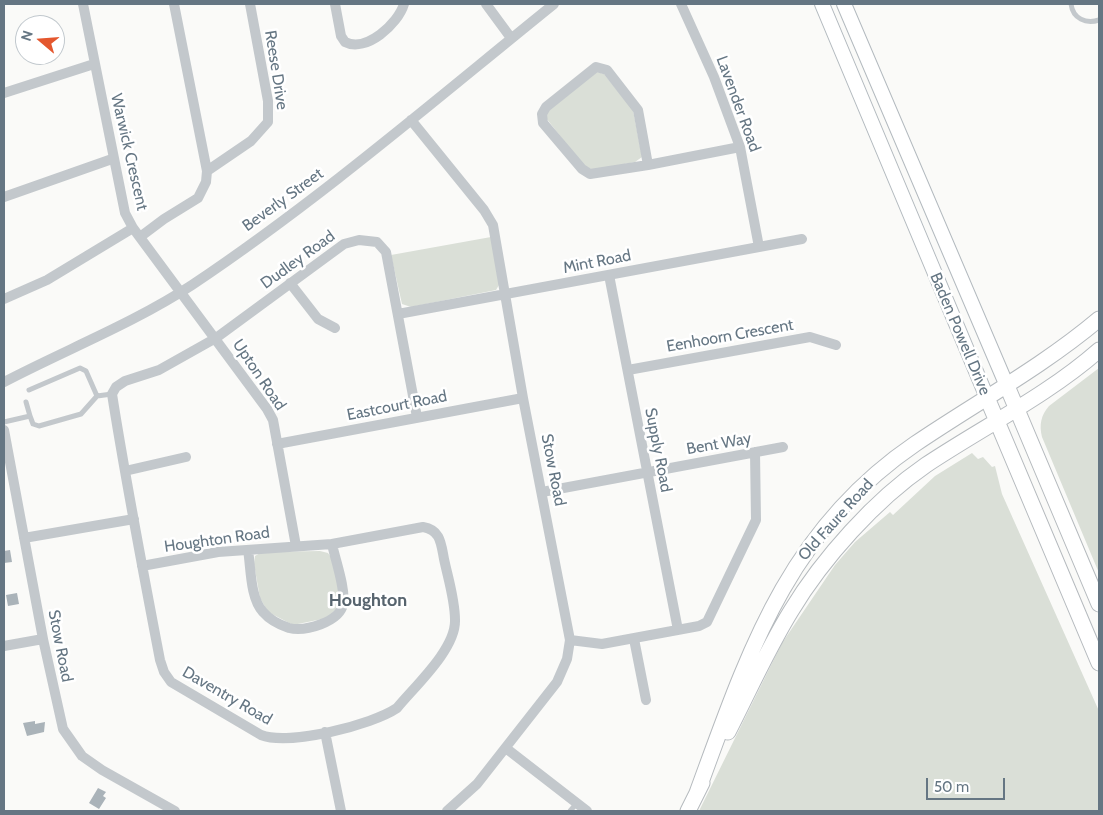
<!DOCTYPE html>
<html>
<head>
<meta charset="utf-8">
<style>
	body { margin:0 }
	#map { position:relative; width:1103px; height:815px; overflow:hidden; background:#fafaf8; font-family:Cabin,sans-serif }
	canvas { display:block }
	.frame { position:absolute; inset:0; border:5px solid #657683; pointer-events:none }
	.north { position:absolute; left:15px; top:15px; width:50px; height:50px; box-sizing:border-box; background:#fff; border:1px solid #c1c8cd; border-radius:50%; rotate:288deg; font-size:14px; font-weight:700; line-height:20px; text-align:center; color:#657683 }
	.north::after { content:''; display:block; margin:auto; width:18px; height:22px; background:#e4572e; clip-path:polygon(50% 0,100% 100%,50% 72%,0 100%) }
	.scale { position:absolute; left:926px; top:778px; width:79px; height:22px; box-sizing:border-box; border:2px solid #657683; border-top:0; padding-left:6px; font-size:15px; line-height:18px; white-space:nowrap; color:#657683; -webkit-text-stroke:4px #fff; paint-order:stroke }
</style>
</head>
<body>
<div id="map">
<canvas width="1103" height="815"></canvas>
<div class="frame"></div>
<div class="north">N</div>
<div class="scale">50 m</div>
</div>
<script>
const c = document.querySelector('canvas').getContext('2d');
c.lineJoin = 'round';
function paint(path, color) { c.fillStyle = color; c.fill(path, 'evenodd'); }
function strokePath(path, color, width, dash) { c.strokeStyle = color; c.lineWidth = width; c.lineCap = dash ? 'butt' : 'round'; c.setLineDash(dash || []); c.stroke(path); }
function label(font, color, halo, rows, align = 'center') {
  c.font = font + ' Cabin,sans-serif'; c.lineWidth = 5; c.setLineDash([]); c.textBaseline = 'middle'; c.strokeStyle = halo; c.fillStyle = color; for (const [text, x, y, turn = 0] of rows) {
    c.save(); c.translate(x, y); c.rotate((+turn || 0) * Math.PI / 180); c.textAlign = isNaN(turn) ? turn : align; if (halo) c.strokeText(text, 0, 0); c.fillText(text, 0, 0); c.restore();
  }
}
const green = new Path2D(`
	M 597,72 L 604,74 L 633,110 L 642,157 L 635,162 L 593,170 L 583,165 L 546,118 L 547,112 Z
	M 491,237 L 499,285 L 496,290 L 411,307 L 402,304 L 391,255 Z
	M 1099,368 L 1099,573 L 1042,437 C 1039,425 1041,415 1049,406 Z
	M 972,453 L 978,459 L 983,457 L 992,467 L 995,466 L 1002,494 L 1099,711 L 1099,811 L 699,811 L 782,643 L 835,565 L 855,542 L 890,512 L 893,515 L 935,476 Z
	M 320,551 L 328,553 L 333,560 L 340,599 L 338,607 L 327,618 L 293,625 L 268,612 L 260,598 L 254,564 L 255,556 L 262,552 Z`);
const building = new Path2D(`
	M 10,550 L 12,562 L 4,563 L 4,551 Z
	M 17,593 L 19,604 L 8,606 L 6,595 Z
	M 35,721 L 35,724 L 45,722 L 44,732 L 27,736 L 23,723 Z
	M 98,788 L 106,792 L 103,796 L 106,798 L 99,809 L 89,803 Z`);
const service = new Path2D(`
	M 1071,4 C 1073,19 1086,24 1099,20
	M 29,390 L 80,368 L 86,371 L 97,396
	M 26,402 L 30,416
	M 4,422 L 30,416 L 33,424 L 39,426 L 81,414 L 97,396 L 112,394
	M 570,811 L 577,803`);
const minor = new Path2D(`
	M 83,4 L 125,213 L 133,228 L 267,409 L 273,420 L 296,546
	M 335,4 L 341,36 L 345,42 C 366,53 398,24 404,4
	M 486,4 L 511,38
	M 681,4 L 714,77 L 740,147 L 759,247
	M 596,67 L 607,70 L 638,110 L 648,165 L 590,174 L 582,169 L 543,123 L 542,114 L 546,107 Z
	M 4,93 L 94,64
	M 411,120 L 484,210 L 493,225 L 523,398 L 570,640 L 567,659 L 557,682 L 477,784 L 447,811
	M 648,165 L 740,147
	M 207,171 L 251,141 L 268,122 L 268,101 L 250,4
	M 4,197 L 112,159
	M 140,237 L 164,219 L 198,198 L 206,182 L 207,171 L 174,4
	M 609,275 L 678,630
	M 290,283 L 318,319 L 335,328
	M 4,299 L 47,280 L 133,228
	M 398,314 L 802,239
	M 628,370 L 810,337 L 836,345
	M 4,382 C 65,350 134,323 192,285 C 319,200 435,100 554,4
	M 4,430 L 43,639 L 63,729 L 82,756 L 102,770 L 175,811
	M 277,444 L 523,398
	M 125,471 L 186,457
	M 542,492 L 783,447
	M 24,538 L 134,519
	M 248,550 C 251,568 250,598 263,612 C 269,619 280,625 289,628 C 305,632 340,622 343,604 C 346,589 335,559 332,544
	M 142,566 L 218,552 L 332,544 L 423,527 C 441,530 441,544 444,559 C 448,578 455,600 455,620 C 456,649 415,686 397,708 C 372,725 289,746 261,735 L 171,682 L 164,672 L 160,660 C 143,571 126,483 112,394 L 116,387 L 125,381 L 159,370 L 216,338 L 344,244 L 359,240 L 377,242 L 386,252 L 417,417
	M 634,639 L 646,700
	M 570,640 L 602,644 L 699,626 L 707,622 L 756,520 L 755,452
	M 4,646 L 43,639
	M 325,732 L 341,811
	M 507,749 L 587,811`);
const secondary = new Path2D(`
	M 822,4 L 988,400
	M 844,4 L 1007,386`);
const primary = new Path2D(`
	M 1007,386 L 1099,604
	M 988,400 L 1099,663
	M 728,732 C 749,691 767,650 791,611 C 823,558 875,500 926,465 C 983,427 1048,395 1099,350
	M 697,793 C 748,654 787,531 915,444 C 977,402 1042,367 1099,319
	M 688,811 L 702,783`);
const streetNames = [
	["Reese Drive",276,70,81],
	["Lavender Road",738,104,70],
	["Warwick Crescent",129,152,77],
	["Beverly Street",283,200,-36],
	["Dudley Road",298,260,-36],
	["Mint Road",597,262,-11],
	["Baden Powell Drive",960,334,67],
	["Eenhoorn Crescent",730,336,-10],
	["Upton Road",259,375,56],
	["Eastcourt Road",397,406,-11],
	["Bent Way",719,444,-10],
	["Supply Road",658,450,79],
	["Stow Road",553,470,79],
	["Old Faure Road",836,520,-48],
	["Houghton Road",217,540,-8],
	["Stow Road",60,646,79],
	["Daventry Road",227,696,30]
];
const neighbourhoodNames = [
	["Houghton",368,601]
];
paint(green, '#dadfd7');
paint(building, '#aab3b9');
strokePath(secondary, '#b3babf', 16);
strokePath(primary, '#b5babe', 17);
strokePath(service, '#c3c8cc', 5);
strokePath(minor, '#c3c8cc', 10);
strokePath(secondary, '#fff', 14);
strokePath(primary, '#fff', 15);
label('16px', '#657683', '#fff', streetNames);
label('bold 18px', '#57646e', '#fff', neighbourhoodNames);
</script>
</body>
</html>
